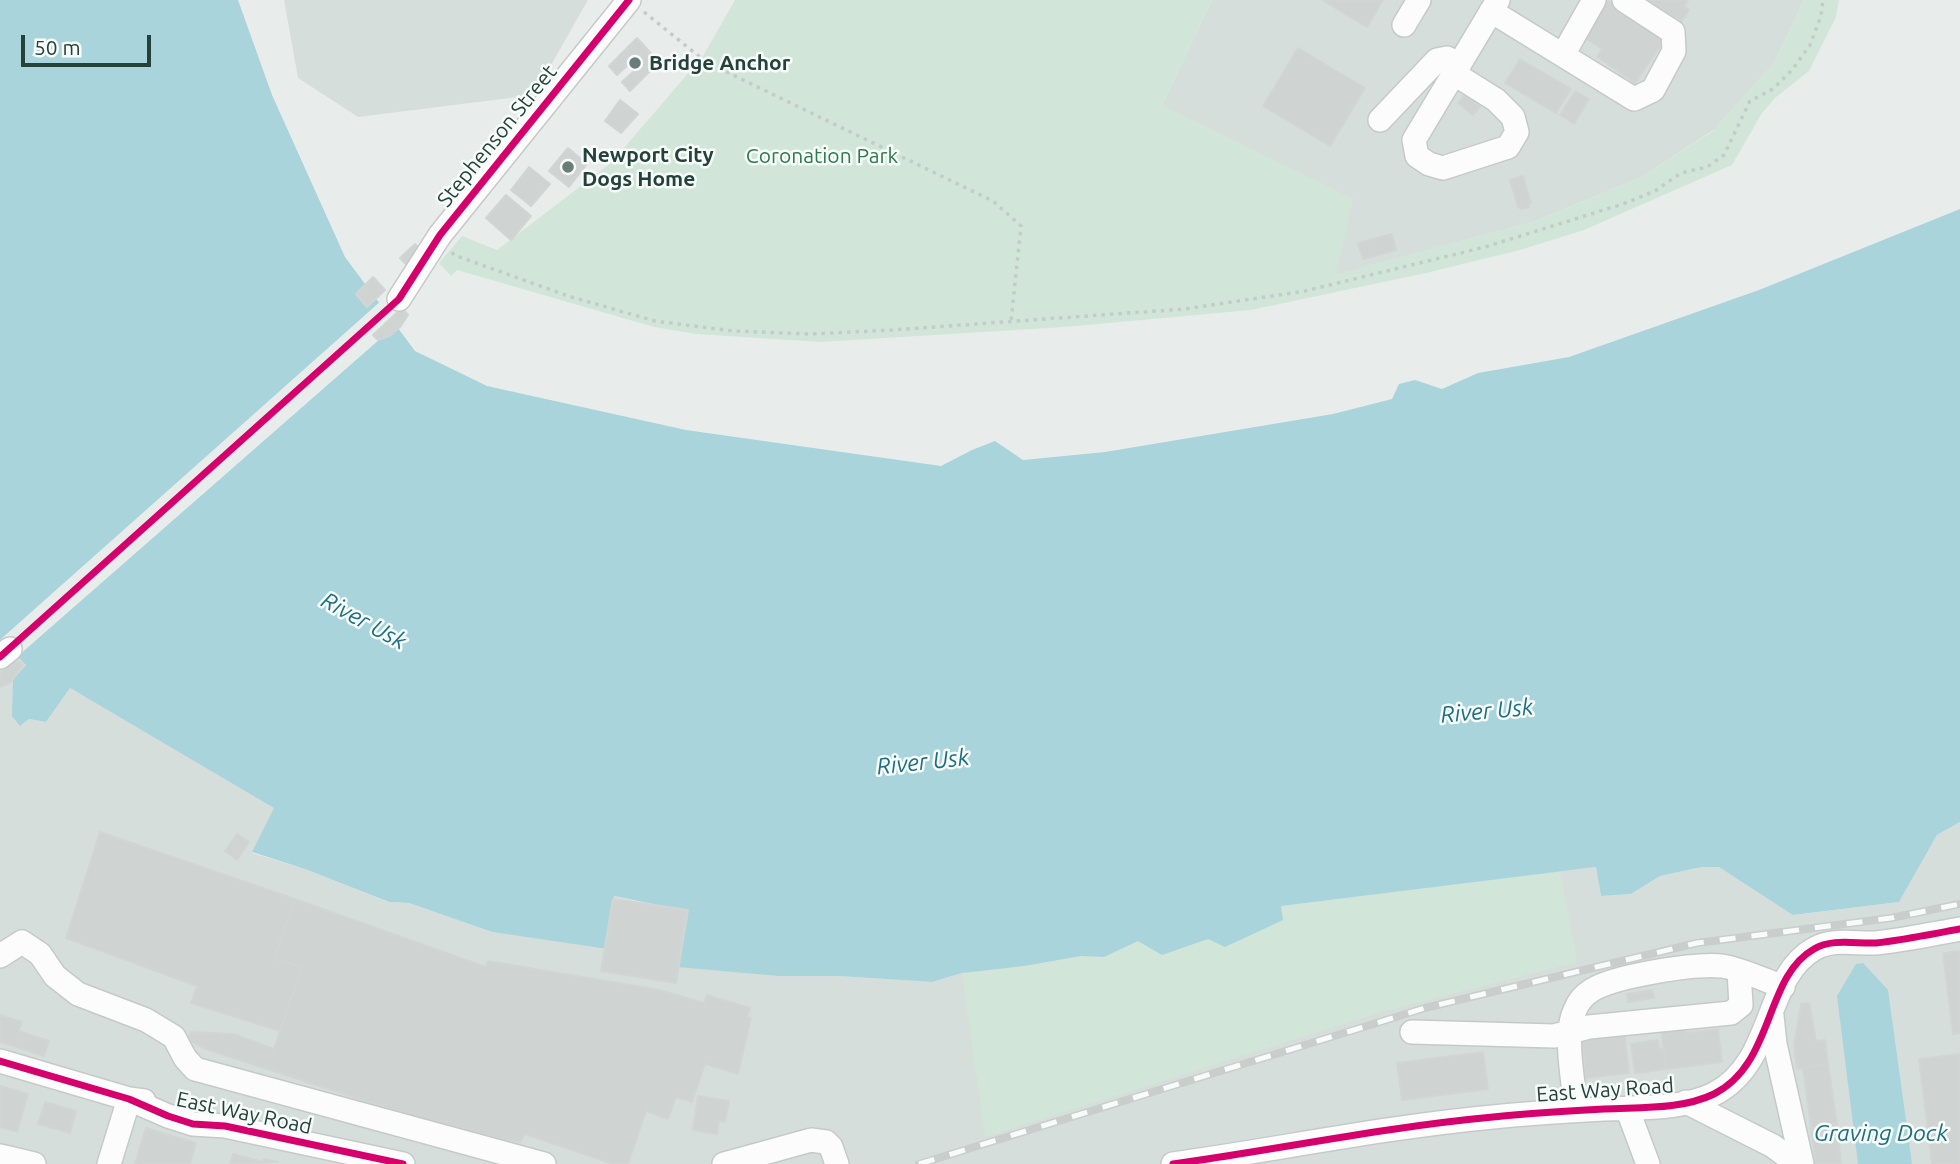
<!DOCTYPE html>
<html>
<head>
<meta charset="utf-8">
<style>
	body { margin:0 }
	#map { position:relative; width:1960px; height:1164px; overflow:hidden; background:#e8edeb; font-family:Ubuntu,sans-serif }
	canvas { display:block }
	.scale { position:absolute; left:21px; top:35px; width:130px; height:32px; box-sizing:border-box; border:4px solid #24423a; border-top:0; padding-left:9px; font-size:21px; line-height:24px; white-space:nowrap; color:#24423a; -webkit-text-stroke:5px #f7fbf9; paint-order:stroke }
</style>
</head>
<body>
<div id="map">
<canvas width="1960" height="1164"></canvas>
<div class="scale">50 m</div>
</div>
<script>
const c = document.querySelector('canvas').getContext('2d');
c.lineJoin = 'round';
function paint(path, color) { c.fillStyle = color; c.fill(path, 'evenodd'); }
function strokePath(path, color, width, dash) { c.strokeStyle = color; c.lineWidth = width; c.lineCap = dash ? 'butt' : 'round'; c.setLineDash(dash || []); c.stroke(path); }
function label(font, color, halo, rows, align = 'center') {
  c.font = font + ' Ubuntu,sans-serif'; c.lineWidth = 5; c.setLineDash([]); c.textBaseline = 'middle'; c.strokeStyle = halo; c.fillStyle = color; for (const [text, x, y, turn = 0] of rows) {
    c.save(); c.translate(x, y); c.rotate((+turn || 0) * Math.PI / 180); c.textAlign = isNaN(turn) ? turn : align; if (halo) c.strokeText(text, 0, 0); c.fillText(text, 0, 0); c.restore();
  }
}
const built = new Path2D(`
	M 284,0 L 588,0 L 534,95 L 358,117 L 298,78 Z
	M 1212,0 L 1804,0 L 1774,63 L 1715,129 L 1642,177 L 1533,222 L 1335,275 L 1162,105 Z
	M 0,639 L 27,665 L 20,726 L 29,719 L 46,722 L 70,688 L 275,808 L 252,853 L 305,869 L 388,902 L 409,903 L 492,932 L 608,948 L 613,896 L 687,912 L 779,976 L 838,976 L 932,982 L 962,973 L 1281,906 L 1596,867 L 1601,896 L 1631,894 L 1660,876 L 1702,867 L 1720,867 L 1794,915 L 1899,902 L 1937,835 L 1960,822 L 1960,1164 L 0,1164 Z`);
const green = new Path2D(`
	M 735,0 L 1212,0 L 1162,105 L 1353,199 L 1336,274 L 1533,222 L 1642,177 L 1713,131 L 1774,63 L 1804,0 L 1839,0 L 1836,17 L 1809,71 L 1775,98 L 1762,113 L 1732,165 L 1584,230 L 1520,250 L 1426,273 L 1251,310 L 1065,327 L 821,342 L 696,334 L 654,327 L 457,270 L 451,276 L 439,263 L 462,236 L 497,250 L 611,163 L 703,56 Z
	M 1560,871 L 1577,962 L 1384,1011 L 985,1137 L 962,973 L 1024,966 L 1081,956 L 1104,957 L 1138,941 L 1162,955 L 1209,938 L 1281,906 Z`);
const water = new Path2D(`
	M 0,0 L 238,0 L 272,95 L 345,257 L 415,351 L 487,386 L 686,430 L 941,466 L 972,450 L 995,441 L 1023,460 L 1105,452 L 1333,414 L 1392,399 L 1399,384 L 1415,380 L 1442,389 L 1478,373 L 1569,357 L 1759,290 L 1960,209 L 1960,822 L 1937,835 L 1899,902 L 1793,915 L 1719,867 L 1702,867 L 1660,876 L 1631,894 L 1601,896 L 1596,867 L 1281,906 L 1283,920 L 1225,947 L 1208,939 L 1162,955 L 1138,941 L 1104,957 L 1081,956 L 1024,966 L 962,973 L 932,982 L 838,976 L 779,976 L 677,967 L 687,911 L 614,896 L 608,949 L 492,932 L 409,903 L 389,902 L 305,869 L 252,852 L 274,808 L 70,688 L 46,722 L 29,719 L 20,726 L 12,716 L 13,680 L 26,665 L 0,639 Z
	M 1863,963 L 1888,990 L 1912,1164 L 1858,1164 L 1837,996 L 1856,964 Z`);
const pier = new Path2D(`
	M 382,300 L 398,322 L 396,325 L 18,656 L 1,639 Z`);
const building = new Path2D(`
	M 1322,0 L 1383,0 L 1367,27 Z
	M 1606,0 L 1666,38 L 1635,83 L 1597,57 L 1602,49 L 1582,36 Z
	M 1648,0 L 1688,0 L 1684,6 L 1689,10 L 1681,22 Z
	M 637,38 L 659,62 L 630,91 L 622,82 L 634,71 L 628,65 L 617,75 L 609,66 Z
	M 1298,48 L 1365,88 L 1330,146 L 1263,106 Z
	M 1520,59 L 1571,89 L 1556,113 L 1505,83 Z
	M 1575,91 L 1589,99 L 1574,124 L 1560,115 Z
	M 1465,95 L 1480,107 L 1473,115 L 1458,103 Z
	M 620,100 L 638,114 L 621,133 L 605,121 Z
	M 568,148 L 587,164 L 569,187 L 549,171 Z
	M 529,167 L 550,184 L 531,206 L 511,190 Z
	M 1523,176 L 1531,203 L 1528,203 L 1529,207 L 1522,209 L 1518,207 L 1510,180 Z
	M 506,195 L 531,216 L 511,240 L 486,218 Z
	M 1392,234 L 1396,250 L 1363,259 L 1358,243 Z
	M 415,244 L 433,263 L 418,277 L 400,258 Z
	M 373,277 L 385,290 L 367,307 L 356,294 Z
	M 402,308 L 408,315 L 401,326 L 391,335 L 378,340 L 373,335 Z
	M 15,658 L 23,665 L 10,683 L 0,687 L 0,672 Z
	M 100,832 L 295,899 L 274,959 L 302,967 L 280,1031 L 191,1003 L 197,986 L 66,938 Z
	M 237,834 L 249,842 L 237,860 L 225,851 Z
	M 295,899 L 486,967 L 488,961 L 660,990 L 704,1003 L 707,995 L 750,1008 L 747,1017 L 751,1018 L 738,1074 L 705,1064 L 692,1102 L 676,1097 L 668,1119 L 646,1111 L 628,1164 L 613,1164 L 525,1134 L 520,1142 L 460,1132 L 206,1049 L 189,1040 L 191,1032 L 234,1034 L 274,1049 L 302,967 L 274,959 Z
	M 613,899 L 688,910 L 676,983 L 601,971 Z
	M 1960,951 L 1960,1033 L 1953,1034 L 1943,953 Z
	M 1652,990 L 1654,998 L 1628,1002 L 1627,994 Z
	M 1809,1003 L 1816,1041 L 1825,1040 L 1828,1064 L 1797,1069 L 1794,1045 L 1801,1004 Z
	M 0,1015 L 22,1022 L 19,1031 L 49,1041 L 44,1056 L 0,1042 Z
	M 1685,1026 L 1686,1033 L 1718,1029 L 1722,1062 L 1666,1069 L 1661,1029 Z
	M 1624,1030 L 1629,1073 L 1586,1078 L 1581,1035 Z
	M 1658,1040 L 1659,1049 L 1663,1048 L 1666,1069 L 1635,1073 L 1631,1044 Z
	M 1483,1052 L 1488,1089 L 1402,1100 L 1397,1063 Z
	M 1960,1054 L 1960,1164 L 1932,1164 L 1919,1059 Z
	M 1828,1064 L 1837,1124 L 1811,1128 L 1803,1068 Z
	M 1,1086 L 28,1094 L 17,1132 L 0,1127 Z
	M 698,1096 L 729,1101 L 725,1122 L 719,1121 L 717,1134 L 693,1130 Z
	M 45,1102 L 76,1111 L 70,1133 L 38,1124 Z
	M 1837,1124 L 1841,1163 L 1816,1164 L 1811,1128 Z
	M 146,1128 L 196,1143 L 190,1164 L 135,1164 Z
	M 233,1154 L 263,1162 L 264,1159 L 278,1162 L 230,1164 Z`);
const path = new Path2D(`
	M 644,12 L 706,62 L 993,201 L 1021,226 L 1011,321
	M 452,252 L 454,255 L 568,296 L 655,321 L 733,331 L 811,334 L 892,330 L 1184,309 L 1305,291 L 1485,247 L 1623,204 L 1655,191 L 1681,173 L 1707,167 L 1724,155 L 1750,101 L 1773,89 L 1792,70 L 1810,45 L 1821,16 L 1823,0`);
const minor = new Path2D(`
	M 1491,11 L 1634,99 L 1653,90 L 1674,51 L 1673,32 L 1624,0
	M 1404,25 L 1419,0
	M 1563,55 L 1594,0
	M 1453,73 L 1496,100 L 1513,117 L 1517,132 L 1508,147 L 1443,168 L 1429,164 L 1417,156 L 1414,140 L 1498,0
	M 1380,120 L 1437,60 L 1447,58 L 1459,64
	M 399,299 L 440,235 L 629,0
	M 0,657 L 10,649
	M 0,956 L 22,942 L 40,954 L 55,976 L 78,994 L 146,1020 L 174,1037 L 185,1058 L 195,1069 L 544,1164
	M 1772,1016 L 1775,1044 L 1802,1164
	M 1412,1032 L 1554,1036 L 1589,1027 L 1731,1013 L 1741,1005 L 1739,971
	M 0,1061 L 129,1099 L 168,1116 L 193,1124 L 225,1126 L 403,1164
	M 1686,1102 L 1773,1146 L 1797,1164
	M 1627,1108 L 1648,1164
	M 1576,1110 C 1574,1083 1563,1035 1575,1010 C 1578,1002 1584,995 1592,990 C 1615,976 1695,963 1722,966 C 1742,969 1764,980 1783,987
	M 0,1156 L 34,1164
	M 109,1164 L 129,1099 L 144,1101
	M 724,1164 L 811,1140 L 826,1142 L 831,1147 L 837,1164
	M 1173,1164 C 1280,1149 1385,1127 1493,1117 C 1530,1113 1567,1111 1604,1109 C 1639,1107 1681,1110 1714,1094 C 1775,1063 1764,977 1814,949 C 1832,938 1856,944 1876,943 C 1904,940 1932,934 1960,929`);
const rail = new Path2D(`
	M 919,1164 L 1425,1008 L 1697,943 L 1891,918 L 1960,904`);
const cycleway = new Path2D(`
	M 0,657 L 399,299 L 440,235 L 629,0
	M 0,1061 L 129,1099 L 168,1116 L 193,1124 L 225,1126 L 403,1164
	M 1173,1164 C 1280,1149 1385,1127 1493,1117 C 1530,1113 1567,1111 1604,1109 C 1639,1107 1681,1110 1714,1094 C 1775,1063 1764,977 1814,949 C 1832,938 1856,944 1876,943 C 1904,940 1932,934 1960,929`);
const markers = [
	[635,63,7,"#697e78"],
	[568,167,7,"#697e78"]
];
const poiNames = [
	["Bridge Anchor",649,63],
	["Newport City",582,155],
	["Dogs Home",582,179]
];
const streetNames = [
	["Stephenson Street",497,136,-51],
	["East Way Road",1605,1090,-4],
	["East Way Road",244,1113,12]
];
const parkNames = [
	["Coronation Park",822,156]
];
const waterNames = [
	["River Usk",364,621,29],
	["River Usk",1487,711,-5],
	["River Usk",923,762,-6],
	["Graving Dock",1881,1133]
];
paint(built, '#d6dedb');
paint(green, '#d1e6d8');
paint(water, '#a9d4db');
paint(pier, '#e8edeb');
paint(building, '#cfd4d2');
strokePath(building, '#d1d6d4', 2);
strokePath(minor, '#c5cac8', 26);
strokePath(path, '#c3ccca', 3.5, [3.5, 5]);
strokePath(minor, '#fcfcfc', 23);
strokePath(rail, '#c9cdcc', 8);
strokePath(rail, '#f7fbf9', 5, [16]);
strokePath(cycleway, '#d6006c', 7);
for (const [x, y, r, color] of markers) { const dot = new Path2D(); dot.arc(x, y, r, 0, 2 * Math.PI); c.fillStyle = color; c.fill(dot); strokePath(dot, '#f7fbf9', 2.5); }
label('bold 21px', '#24423a', '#f7fbf9', poiNames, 'left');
label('21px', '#24423a', '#f7fbf9', streetNames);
label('21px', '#2d7a4b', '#f7fbf9', parkNames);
label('italic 23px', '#1c6f80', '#f7fbf9', waterNames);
</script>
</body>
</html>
